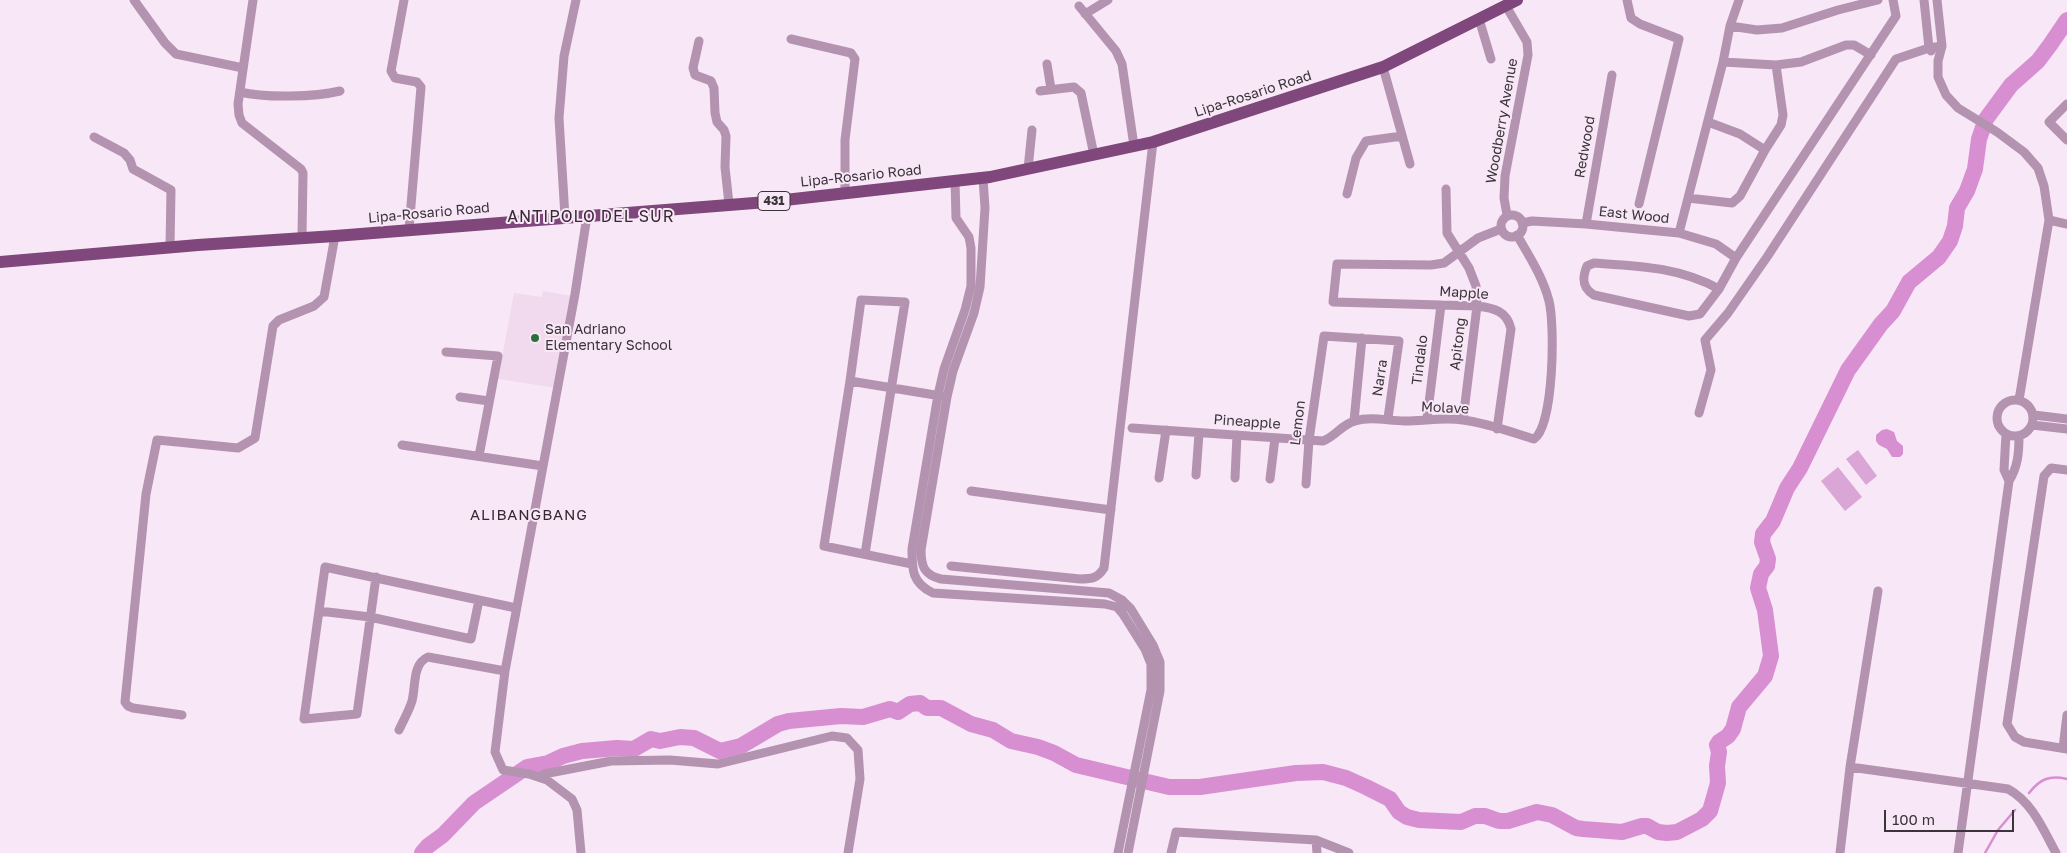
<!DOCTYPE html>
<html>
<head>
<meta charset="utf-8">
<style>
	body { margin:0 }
	#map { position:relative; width:2067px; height:853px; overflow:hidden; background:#f8e7f6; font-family:"Golos Text",sans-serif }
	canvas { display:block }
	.scale { position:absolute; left:1884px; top:810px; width:130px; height:22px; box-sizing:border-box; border:2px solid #3b343a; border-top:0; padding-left:6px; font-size:15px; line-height:18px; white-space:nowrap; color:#3b343a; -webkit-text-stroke:4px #f8e7f6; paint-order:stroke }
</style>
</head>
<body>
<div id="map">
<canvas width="2067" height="853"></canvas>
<div class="scale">100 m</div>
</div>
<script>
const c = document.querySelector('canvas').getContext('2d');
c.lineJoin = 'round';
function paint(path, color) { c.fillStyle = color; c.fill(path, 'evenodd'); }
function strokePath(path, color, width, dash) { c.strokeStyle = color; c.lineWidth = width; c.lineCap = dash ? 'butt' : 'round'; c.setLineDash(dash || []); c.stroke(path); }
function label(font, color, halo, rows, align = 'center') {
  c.font = font + ' "Golos Text",sans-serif'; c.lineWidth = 4; c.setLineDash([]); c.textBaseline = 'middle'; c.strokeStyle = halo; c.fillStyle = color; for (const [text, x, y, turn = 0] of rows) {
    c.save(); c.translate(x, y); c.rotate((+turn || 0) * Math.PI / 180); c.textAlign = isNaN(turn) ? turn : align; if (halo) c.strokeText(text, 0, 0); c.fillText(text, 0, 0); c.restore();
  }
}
const built = new Path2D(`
	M 543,291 L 572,296 L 556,388 L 498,379 L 514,293 L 542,297 Z`);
const green = new Path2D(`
	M 1858,450 L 1877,476 L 1866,485 L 1846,459 Z
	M 1838,467 L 1862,497 L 1845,511 L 1821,481 Z`);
const water = new Path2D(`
	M 1887,429 L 1894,432 L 1897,441 L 1903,446 L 1903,454 L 1900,457 L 1892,457 L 1887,449 L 1879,445 L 1876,441 L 1876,435 L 1882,430 Z`);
const stream = new Path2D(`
	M 2029,793 C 2040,779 2049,775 2067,779
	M 1985,853 L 1998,830 L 2015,810`);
const river = new Path2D(`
	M 422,853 L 428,846 L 443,835 L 474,803 L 527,767 L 548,763 L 563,756 L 582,751 L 617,748 L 634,749 L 651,739 L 660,741 L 680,737 L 694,738 L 720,751 L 741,746 L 778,724 L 789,721 L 841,716 L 863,717 L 890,709 L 898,712 L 910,704 L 920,703 L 927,708 L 941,708 L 971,724 L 993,730 L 1011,741 L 1038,747 L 1054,753 L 1076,765 L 1169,787 L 1200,787 L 1296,773 L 1323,772 L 1346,778 L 1366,787 L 1390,799 L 1399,812 L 1407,817 L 1419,820 L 1461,822 L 1475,816 L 1485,816 L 1499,821 L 1508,821 L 1537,812 L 1552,815 L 1576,828 L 1583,829 L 1622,832 L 1642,826 L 1647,826 L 1658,832 L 1667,833 L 1677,832 L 1702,819 L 1710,811 L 1718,783 L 1717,766 L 1719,752 L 1717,745 L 1719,742 L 1728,736 L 1733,729 L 1739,707 L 1765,676 L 1771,656 L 1765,610 L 1758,588 L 1761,574 L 1767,566 L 1768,559 L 1762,542 L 1763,534 L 1773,521 L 1787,488 L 1800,468 L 1848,370 L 1881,324 L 1893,311 L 1909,282 L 1939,257 L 1950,241 L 1955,226 L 1957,208 L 1967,191 L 1975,169 L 1979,139 L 1986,119 L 2011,85 L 2038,61 L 2050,45 L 2067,20`);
const street = new Path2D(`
	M 134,0 L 165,43 L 176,54 L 243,68
	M 253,0 L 238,104 L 239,115 L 242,123 L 301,169 L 303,173 L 302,237
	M 404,0 L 391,71 L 395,78 L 417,82 L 421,87 L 409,229
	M 1627,0 L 1631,18 L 1640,24 L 1679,39 L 1639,204
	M 1924,0 L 1929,48 L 1931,51
	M 1937,0 L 1942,46 L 1938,61 L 1938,77 L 1946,95 L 1958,108 L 1997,132 L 2024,152 L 2038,168 L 2044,186 L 2049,220 L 2019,400
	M 1079,6 L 1116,51 L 1122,64 L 1134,146
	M 1506,6 L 1527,42 L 1528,55 L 1505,176 L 1504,198 L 1507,215
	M 1085,14 L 1108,0
	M 1479,19 L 1491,59
	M 1730,26 L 1757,30 L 1782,28 L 1838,10 L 1878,0
	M 791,39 L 851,53 L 855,59 L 845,140 L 845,193
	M 699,41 L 693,68 L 695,75 L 711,81 L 714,88 L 715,113 L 717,122 L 724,130 L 726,136 L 725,167 L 729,204
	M 1723,62 L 1776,65 L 1801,62 L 1846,45 L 1854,45 L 1871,55
	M 1047,64 L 1051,89
	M 1383,67 L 1410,164
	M 1040,91 L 1074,87 L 1081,93 L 1094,155
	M 240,92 C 265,98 315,97 340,91
	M 2067,104 L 2049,122 L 2067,140
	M 1708,122 L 1740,134 L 1765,150
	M 94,137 L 124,153 L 130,160 L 133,169 L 171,190 L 170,247
	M 1028,169 L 1032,130
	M 983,178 L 985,208 L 980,287 L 974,313 L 953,371 L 947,397 L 921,550 C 921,566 924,575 941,579 L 1109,593 L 1122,600 L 1131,609 L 1153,645 L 1160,662 L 1160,691 L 1128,853
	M 955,181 L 956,218 L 969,237 L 971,248 L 971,286 L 965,310 L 944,369 L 938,395 L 912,549 C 912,570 912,583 933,593 L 1105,604 L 1117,607 L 1123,614 L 1145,649 L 1151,664 L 1151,690 L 1118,853
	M 1446,189 L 1447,233 L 1469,268 L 1476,286 L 1477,306 L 1463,420
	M 1347,194 L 1356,158 L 1366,141 L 1402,136
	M 1688,198 L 1732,203 L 1740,196 L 1765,150 L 1781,125 L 1783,115 L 1776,65
	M1501 226a11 11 0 1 1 22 0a11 11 0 1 1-22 0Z
	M 565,217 L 559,118 L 564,56 L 576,0
	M 2049,220 L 2067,224
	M 1522,223 L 1532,221 L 1586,224 L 1679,233 L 1716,244 L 1736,258
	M 1586,224 L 1612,75
	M 1679,233 L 1723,62 L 1730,26 L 1739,0
	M 1719,289 C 1679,267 1639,266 1594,263 L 1587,266 C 1582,278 1582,288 1594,295 L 1689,316 L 1700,314 L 1719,289 L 1736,258 L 1896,16 L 1893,0
	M 446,352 L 498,356 L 479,456
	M 850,381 L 861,300 L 905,302 L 865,554
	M 460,397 L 489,401
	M1997 418a18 18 0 1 1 36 0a18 18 0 1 1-36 0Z
	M 1699,413 L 1711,370 L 1705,340 L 1728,313 L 1767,257 L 1896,59 L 1929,48 L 1942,46
	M 2034,415 L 2067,419
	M 1427,419 L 1441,305
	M 1354,421 L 1362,338
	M 2032,425 L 2067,429
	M 1132,428 L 1323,441 C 1335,437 1342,424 1355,421 C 1371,416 1388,421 1405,421 C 1424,421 1444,417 1463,420 C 1487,423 1511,432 1534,439 C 1554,426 1555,324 1549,301 C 1543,277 1529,256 1517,235
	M 1497,429 L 1511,329 C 1507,311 1494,308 1477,306 L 1333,302 L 1337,264 L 1431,265 L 1444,263 L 1478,238 L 1501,229
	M 2006,434 L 2004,470 L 2009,481
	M 402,445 L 543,466
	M 2067,470 L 2051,468 L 2044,476 L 2007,724 L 2015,737 L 2024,742 L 2067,749
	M 1196,475 L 1199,433
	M 1159,478 L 1166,430
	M 1235,478 L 1237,435
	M 1270,479 L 1275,438
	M 1306,484 L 1309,440 L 1324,336 L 1399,341 L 1388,418
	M 971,491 L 1111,510
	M 912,564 L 824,546 L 850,381 L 941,396
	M 951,566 L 1080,579 C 1092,579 1098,578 1104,568 L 1153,142
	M 376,577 L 357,714 L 304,719 L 325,567 L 516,608
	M 319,611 L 370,617 L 471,639 L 479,600
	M 182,715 L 133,708 L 128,706 L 125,702 L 146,494 L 157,440 L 238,448 L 255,438 L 273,326 L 279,320 L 314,306 L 324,297 L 335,236
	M 399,730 C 403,721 409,711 412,701 C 416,686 412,664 428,657 L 505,671
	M 2063,748 L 2067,715
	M 1850,767 L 2008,789 C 2032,802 2043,829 2056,853
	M 539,777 L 544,774 L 611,761 L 670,760 L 718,764 L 832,736 L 847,738 L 858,750 L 860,779 L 848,853
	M 1316,840 L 1317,853
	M 581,853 L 577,810 L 572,799 L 547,780 L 529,774 L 503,770 L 495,752 L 505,671 L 575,294 L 587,216
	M 1171,853 L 1176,832 L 1316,840 L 1349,853
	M 1840,853 L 1850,767 L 1878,591
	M 1958,853 L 2009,481 C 2018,467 2019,452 2019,436`);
const primary = new Path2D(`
	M 0,262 L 198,245 L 335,236 L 767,202 L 990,177 L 1153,142 L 1383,67 L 1517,0`);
const markers = [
	[535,338,5,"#2a703c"]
];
const shields = [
	[774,201,32]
];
const shieldNames = [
	["431",774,201]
];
const streetNames = [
	["Lipa-Rosario Road",1253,94,-18],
	["Woodberry Avenue",1502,121,-80],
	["Redwood",1585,147,-80],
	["Lipa-Rosario Road",861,176,-6],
	["Lipa-Rosario Road",429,213,-5],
	["East Wood",1634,215,6],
	["Mapple",1464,293,4],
	["Apitong",1458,344,-83],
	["Tindalo",1420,360,-83],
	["Narra",1380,378,-82],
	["Molave",1445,408,3],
	["Pineapple",1247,422,4],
	["Lemon",1298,423,-83]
];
const poiNames = [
	["San Adriano",545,330],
	["Elementary School",545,346]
];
const neighbourhoodNames = [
	["ALIBANGBANG",529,515]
];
const quarterNames = [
	["ANTIPOLO DEL SUR",591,217]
];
paint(built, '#f1daee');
paint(green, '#d9a6d5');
paint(water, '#d78fd1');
strokePath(stream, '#d78fd1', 2.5);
strokePath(river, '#d78fd1', 16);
strokePath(street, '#b393b0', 9);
strokePath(primary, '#7f477b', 12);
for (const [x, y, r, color] of markers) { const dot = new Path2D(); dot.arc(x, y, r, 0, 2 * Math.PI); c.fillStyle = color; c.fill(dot); strokePath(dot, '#f8e7f6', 2); }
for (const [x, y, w] of shields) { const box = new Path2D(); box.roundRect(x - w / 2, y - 9.5, w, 19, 4); c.fillStyle = '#f8e7f6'; c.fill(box); strokePath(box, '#3b343a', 1); }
label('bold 12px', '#3b343a', null, shieldNames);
label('14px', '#3b343a', '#f8e7f6', streetNames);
label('14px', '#3b343a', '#f8e7f6', poiNames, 'left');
c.letterSpacing = '1px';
label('15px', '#362934', '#f8e7f6', neighbourhoodNames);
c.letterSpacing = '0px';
c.letterSpacing = '1px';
label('16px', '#362934', '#f8e7f6', quarterNames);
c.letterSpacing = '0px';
</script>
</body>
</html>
